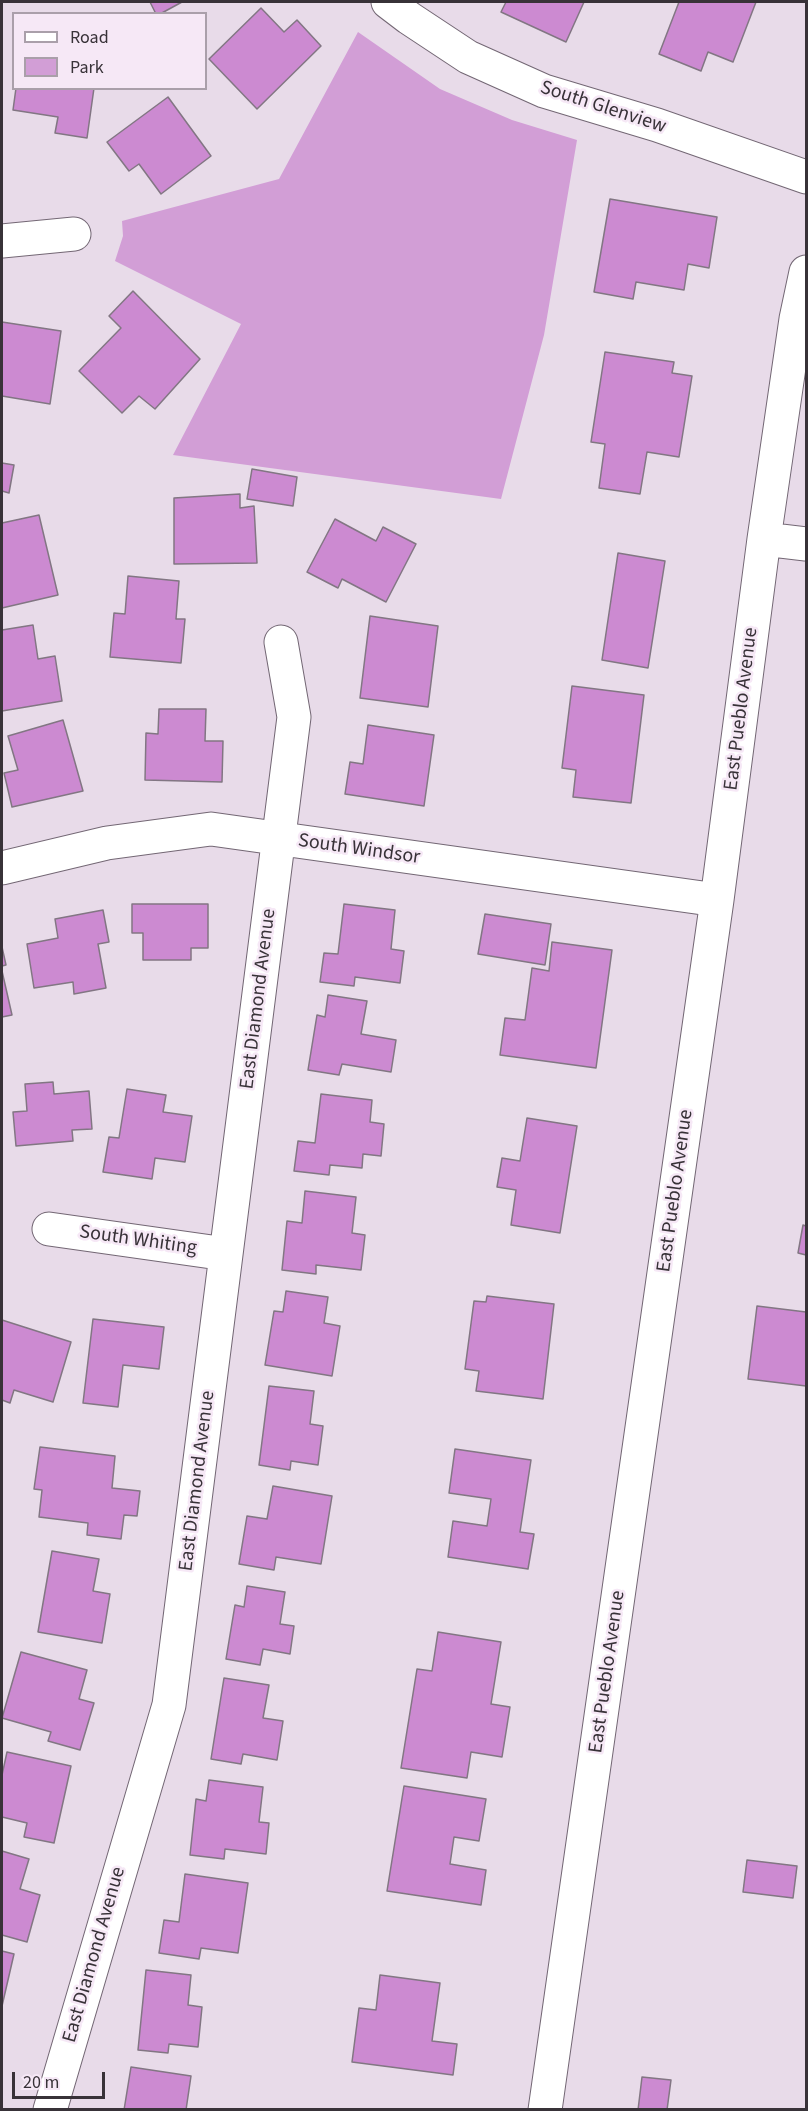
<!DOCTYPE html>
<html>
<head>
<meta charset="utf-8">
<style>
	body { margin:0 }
	#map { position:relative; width:808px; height:2111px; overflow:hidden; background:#e8dbe9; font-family:"Source Sans 3",sans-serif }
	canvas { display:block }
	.frame { position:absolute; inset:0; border:3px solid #383238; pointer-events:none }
	.legend { position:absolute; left:12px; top:12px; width:195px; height:78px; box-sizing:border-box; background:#f6e8f6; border:2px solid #aa9faa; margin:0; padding:8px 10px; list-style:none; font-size:18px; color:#383238 }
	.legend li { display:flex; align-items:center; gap:12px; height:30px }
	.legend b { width:30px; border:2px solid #aa9faa }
	.scale { position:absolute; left:12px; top:2072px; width:93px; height:27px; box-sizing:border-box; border:3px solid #383238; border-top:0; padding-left:8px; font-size:18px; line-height:21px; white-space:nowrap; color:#383238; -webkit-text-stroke:4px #f6e8f6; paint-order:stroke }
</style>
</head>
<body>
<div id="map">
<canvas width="808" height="2111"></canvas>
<div class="frame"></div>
<ul class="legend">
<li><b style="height:8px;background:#fff"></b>Road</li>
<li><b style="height:16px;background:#d29ed6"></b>Park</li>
</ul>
<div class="scale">20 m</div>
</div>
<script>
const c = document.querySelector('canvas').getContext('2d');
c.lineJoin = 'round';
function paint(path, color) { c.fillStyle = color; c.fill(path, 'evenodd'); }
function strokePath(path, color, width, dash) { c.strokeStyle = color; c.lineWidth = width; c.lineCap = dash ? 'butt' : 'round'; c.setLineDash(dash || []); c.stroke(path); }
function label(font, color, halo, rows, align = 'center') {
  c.font = font + ' "Source Sans 3",sans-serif'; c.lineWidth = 5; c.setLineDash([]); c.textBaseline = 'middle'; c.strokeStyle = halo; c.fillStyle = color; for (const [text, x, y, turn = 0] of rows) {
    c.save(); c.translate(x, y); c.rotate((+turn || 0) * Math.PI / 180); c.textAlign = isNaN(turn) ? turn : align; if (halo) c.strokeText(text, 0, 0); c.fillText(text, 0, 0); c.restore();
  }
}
const green = new Path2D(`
	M 358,32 L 440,89 L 512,120 L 577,140 L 544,335 L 501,499 L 173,455 L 241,324 L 115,261 L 123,236 L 122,221 L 279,179 Z`);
const building = new Path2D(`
	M 150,2 L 182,2 L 160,14 L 156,14 Z
	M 506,2 L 584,2 L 566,42 L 501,12 Z
	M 679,2 L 756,2 L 733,62 L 708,52 L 701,71 L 659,54 Z
	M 261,8 L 284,32 L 297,20 L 321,46 L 257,109 L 209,59 Z
	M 16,88 L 94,88 L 87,138 L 55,133 L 58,117 L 13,110 Z
	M 168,97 L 211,156 L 161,194 L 139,164 L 129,171 L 107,142 Z
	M 610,199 L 717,217 L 709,268 L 688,264 L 684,290 L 636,282 L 633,299 L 594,292 Z
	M 133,291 L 200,359 L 155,409 L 139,396 L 122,413 L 79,371 L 121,328 L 109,316 Z
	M 2,322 L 61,331 L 50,404 L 2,396 Z
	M 605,352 L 674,362 L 672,373 L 692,376 L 679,457 L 647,452 L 640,494 L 599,488 L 605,444 L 591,442 Z
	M 2,463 L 14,465 L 9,493 L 2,491 Z
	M 252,469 L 297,477 L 293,506 L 247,499 Z
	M 240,494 L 240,508 L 254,506 L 257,563 L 174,564 L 174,498 Z
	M 39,515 L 58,595 L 2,608 L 2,523 Z
	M 335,519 L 376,541 L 383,527 L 416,544 L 386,602 L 342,579 L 338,588 L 307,572 Z
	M 618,553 L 665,561 L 648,668 L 602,660 Z
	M 128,576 L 179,581 L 176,619 L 185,619 L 181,663 L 110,657 L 114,613 L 125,614 Z
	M 370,616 L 438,626 L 428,707 L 360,698 Z
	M 33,625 L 38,659 L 55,656 L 62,701 L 2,711 L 2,630 Z
	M 572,686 L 644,695 L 631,803 L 573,797 L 576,770 L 562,768 Z
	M 159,709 L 206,709 L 205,741 L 223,741 L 222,782 L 145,780 L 146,733 L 158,734 Z
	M 63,720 L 83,791 L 12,807 L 4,773 L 18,770 L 8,736 Z
	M 368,725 L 434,735 L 424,806 L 345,794 L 350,762 L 363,764 Z
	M 132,904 L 208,904 L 208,948 L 191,948 L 191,960 L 143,960 L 143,933 L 132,933 Z
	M 344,904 L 395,910 L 391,949 L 404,951 L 400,983 L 355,977 L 354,986 L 320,982 L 324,953 L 338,954 Z
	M 103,910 L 109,942 L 98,944 L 106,988 L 74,994 L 73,982 L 34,988 L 27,944 L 58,938 L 55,919 Z
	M 485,914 L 551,924 L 545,965 L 478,954 Z
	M 552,942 L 612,950 L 596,1068 L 500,1055 L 505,1018 L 525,1020 L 532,968 L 549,971 Z
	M 2,947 L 6,965 L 2,966 Z
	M 2,971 L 12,1015 L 2,1017 Z
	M 328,995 L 367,1001 L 361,1034 L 396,1040 L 391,1072 L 342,1064 L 339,1075 L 308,1070 L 317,1015 L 325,1017 Z
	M 53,1082 L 54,1094 L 89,1091 L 92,1129 L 72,1130 L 73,1141 L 16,1146 L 13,1112 L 27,1111 L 25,1084 Z
	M 127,1089 L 166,1095 L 163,1112 L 192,1116 L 185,1162 L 155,1158 L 152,1179 L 103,1172 L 109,1137 L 119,1138 Z
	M 321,1094 L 372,1100 L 370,1122 L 384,1124 L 381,1156 L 363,1154 L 362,1168 L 330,1165 L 329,1175 L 294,1171 L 298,1141 L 315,1143 Z
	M 527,1118 L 577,1126 L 560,1233 L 511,1225 L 516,1190 L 497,1187 L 502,1158 L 520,1161 Z
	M 305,1191 L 356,1197 L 352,1233 L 365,1235 L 361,1270 L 316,1265 L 316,1274 L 282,1270 L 287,1221 L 302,1223 Z
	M 803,1225 L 806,1226 L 806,1255 L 798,1253 Z
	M 286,1291 L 328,1297 L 324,1323 L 340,1326 L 332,1376 L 265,1365 L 274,1311 L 283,1312 Z
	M 487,1296 L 554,1304 L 543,1399 L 476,1391 L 479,1371 L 465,1369 L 474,1301 L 486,1302 Z
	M 757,1306 L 806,1312 L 806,1386 L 748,1379 Z
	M 93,1319 L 164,1327 L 159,1369 L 123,1365 L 118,1407 L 83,1403 Z
	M 2,1320 L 71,1342 L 53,1402 L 14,1390 L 10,1403 L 2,1400 Z
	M 269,1386 L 314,1391 L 310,1424 L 323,1426 L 318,1465 L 291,1461 L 290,1470 L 259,1465 Z
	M 40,1447 L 115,1456 L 112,1488 L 140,1491 L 137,1516 L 124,1515 L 121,1539 L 87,1535 L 88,1523 L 39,1517 L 42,1490 L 34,1489 Z
	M 455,1449 L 531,1460 L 520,1532 L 534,1534 L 528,1569 L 448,1557 L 453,1521 L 487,1526 L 491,1499 L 449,1493 Z
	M 273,1486 L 332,1496 L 321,1564 L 276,1557 L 274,1570 L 239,1564 L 247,1516 L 267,1519 Z
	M 52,1551 L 99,1559 L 93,1591 L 110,1594 L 102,1643 L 38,1632 Z
	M 247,1586 L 285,1592 L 280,1624 L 294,1626 L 290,1654 L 263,1649 L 260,1665 L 226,1659 L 235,1605 L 244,1607 Z
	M 438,1632 L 501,1642 L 491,1704 L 510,1707 L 502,1757 L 471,1752 L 467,1778 L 401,1768 L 417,1669 L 432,1671 Z
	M 21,1652 L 87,1670 L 79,1699 L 94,1703 L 80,1750 L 48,1741 L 51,1732 L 2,1718 Z
	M 224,1678 L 269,1685 L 263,1718 L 283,1721 L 277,1760 L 243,1754 L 241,1764 L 211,1759 Z
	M 7,1752 L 71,1766 L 54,1843 L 24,1837 L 27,1823 L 2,1817 L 2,1775 Z
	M 209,1780 L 263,1787 L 259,1822 L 269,1823 L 266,1854 L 225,1849 L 224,1859 L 190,1855 L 196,1799 L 206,1801 Z
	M 404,1786 L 486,1799 L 479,1841 L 454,1837 L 450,1864 L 486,1870 L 481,1905 L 387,1891 Z
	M 2,1851 L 29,1859 L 20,1889 L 40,1895 L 27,1942 L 2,1935 Z
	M 747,1860 L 797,1866 L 793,1898 L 743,1892 Z
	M 185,1874 L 248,1883 L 238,1953 L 201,1948 L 199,1959 L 159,1953 L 164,1920 L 179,1922 Z
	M 2,1951 L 14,1954 L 2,2006 Z
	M 146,1970 L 191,1975 L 188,2005 L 202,2007 L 198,2047 L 169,2044 L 168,2053 L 138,2050 Z
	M 380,1975 L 440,1983 L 432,2041 L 457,2044 L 453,2075 L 352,2062 L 359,2008 L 376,2010 Z
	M 131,2067 L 191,2076 L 186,2110 L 124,2110 Z
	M 642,2077 L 671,2080 L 667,2110 L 638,2110 Z`);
const minor = new Path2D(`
	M 388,2 L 409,18 L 468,57 L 544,91 L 657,125 L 806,177
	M 2,241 L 74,234
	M 764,539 L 806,544
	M 2,868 L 107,843 L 211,829 L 717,900
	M 49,1229 L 226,1254
	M 50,2110 L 169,1705 L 294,717 L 281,642
	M 545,2110 L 717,900 L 764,539 L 796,319 L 806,272`);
const streetNames = [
	["South Glenview",603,108,18],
	["East Pueblo Avenue",742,709,-83],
	["South Windsor",359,850,8],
	["East Diamond Avenue",259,999,-83],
	["East Pueblo Avenue",676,1191,-82],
	["South Whiting",138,1241,8],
	["East Diamond Avenue",198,1481,-83],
	["East Pueblo Avenue",608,1672,-82],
	["East Diamond Avenue",95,1955,-74]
];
paint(green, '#d29ed6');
paint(building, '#cc8ad1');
strokePath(building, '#827683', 1.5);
strokePath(minor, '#736774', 35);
strokePath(minor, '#fff', 33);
label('20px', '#383238', '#f6e8f6', streetNames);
</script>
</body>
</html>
